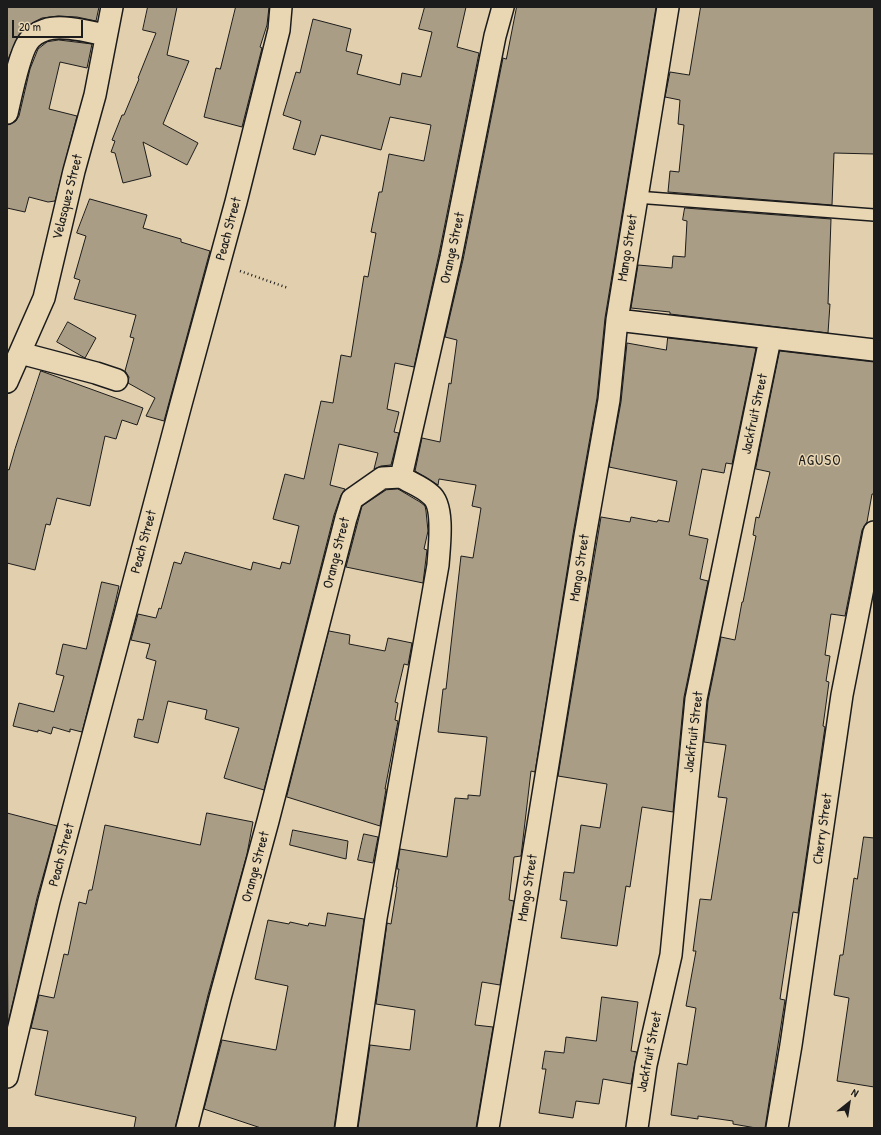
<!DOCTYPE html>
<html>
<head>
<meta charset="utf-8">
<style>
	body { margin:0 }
	#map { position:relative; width:881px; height:1135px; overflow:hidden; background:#e1cfad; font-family:"Patrick Hand",sans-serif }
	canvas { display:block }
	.frame { position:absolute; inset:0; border:8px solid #1c1c1c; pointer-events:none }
	.north { position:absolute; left:829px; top:1083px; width:40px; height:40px; -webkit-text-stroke:3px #e9d6b3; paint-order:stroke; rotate:30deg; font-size:11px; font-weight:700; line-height:16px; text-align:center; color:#1c1c1c }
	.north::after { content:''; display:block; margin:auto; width:14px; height:18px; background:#1c1c1c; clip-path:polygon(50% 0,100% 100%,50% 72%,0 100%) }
	.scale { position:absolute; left:12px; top:20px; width:71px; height:18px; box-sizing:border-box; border:2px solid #1c1c1c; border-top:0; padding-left:5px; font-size:12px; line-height:14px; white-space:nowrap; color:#1c1c1c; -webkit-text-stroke:3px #e9d6b3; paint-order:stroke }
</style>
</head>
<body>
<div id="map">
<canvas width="881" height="1135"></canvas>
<div class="frame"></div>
<div class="north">N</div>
<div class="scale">20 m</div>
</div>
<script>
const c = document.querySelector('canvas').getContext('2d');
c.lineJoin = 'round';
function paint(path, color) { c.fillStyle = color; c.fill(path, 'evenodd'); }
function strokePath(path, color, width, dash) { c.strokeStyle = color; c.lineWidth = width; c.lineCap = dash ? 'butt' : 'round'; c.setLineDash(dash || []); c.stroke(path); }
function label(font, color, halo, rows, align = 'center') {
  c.font = font + ' "Patrick Hand",sans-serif'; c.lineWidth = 3; c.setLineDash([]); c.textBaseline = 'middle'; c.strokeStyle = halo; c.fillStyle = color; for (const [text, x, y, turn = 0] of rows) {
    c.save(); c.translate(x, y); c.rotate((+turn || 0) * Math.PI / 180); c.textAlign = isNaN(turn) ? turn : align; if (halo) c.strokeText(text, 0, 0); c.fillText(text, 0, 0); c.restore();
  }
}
const building = new Path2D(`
	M 7,7 L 99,7 L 96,21 L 77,17 L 58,16 L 42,18 L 32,23 L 24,29 L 18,36 L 7,62 Z
	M 148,7 L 177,7 L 167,55 L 189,61 L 163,124 L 198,143 L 187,165 L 143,142 L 151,176 L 123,183 L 115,153 L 111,152 L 115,141 L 112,140 L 122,115 L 124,115 L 139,79 L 138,78 L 156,33 L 143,30 Z
	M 236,7 L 269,7 L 267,25 L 260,47 L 262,48 L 242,127 L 204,117 L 216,68 L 220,69 Z
	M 425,7 L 466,7 L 457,47 L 479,53 L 439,254 L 414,367 L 395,363 L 387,409 L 399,412 L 394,432 L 399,433 L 391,465 L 381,466 L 374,469 L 378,453 L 339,444 L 330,485 L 345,489 L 341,495 L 334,515 L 264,790 L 224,778 L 239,728 L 205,719 L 207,710 L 168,701 L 158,743 L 134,737 L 138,719 L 143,720 L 156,661 L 146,658 L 150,644 L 131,640 L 138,614 L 156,618 L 159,608 L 161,609 L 174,562 L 181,564 L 185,552 L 251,570 L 253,562 L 280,569 L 282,562 L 290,564 L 299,526 L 273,519 L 285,474 L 304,479 L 321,401 L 333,403 L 341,355 L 351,357 L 364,276 L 368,277 L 376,233 L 371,232 L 379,192 L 382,192 L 389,154 L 424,161 L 431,125 L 390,117 L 381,150 L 321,135 L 315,155 L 293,149 L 301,121 L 283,115 L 296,72 L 300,73 L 313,19 L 351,29 L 346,51 L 362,55 L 357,74 L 400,85 L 402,73 L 421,77 L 432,32 L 419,29 Z
	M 517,7 L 656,7 L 605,318 L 597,398 L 573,534 L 535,772 L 531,771 L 521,856 L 514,857 L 509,900 L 514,901 L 500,985 L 482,982 L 475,1025 L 493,1027 L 476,1128 L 358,1128 L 370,1045 L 410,1050 L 415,1010 L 376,1004 L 387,923 L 391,924 L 397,887 L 396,887 L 399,869 L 397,869 L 400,849 L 447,857 L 455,798 L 468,799 L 468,795 L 480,796 L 487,737 L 438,732 L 443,689 L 446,689 L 461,556 L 473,558 L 481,508 L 472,506 L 476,485 L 439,479 L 438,485 L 415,471 L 422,438 L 440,442 L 449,383 L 451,384 L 457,340 L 445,337 L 463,260 L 503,58 L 506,59 Z
	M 701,7 L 874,7 L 874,154 L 834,153 L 832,205 L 668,192 L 670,171 L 679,172 L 684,125 L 678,124 L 680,100 L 665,97 L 670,72 L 689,75 Z
	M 59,40 L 92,44 L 87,68 L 60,62 L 49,109 L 77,116 L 55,201 L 48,202 L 29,197 L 25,212 L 7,208 L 7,125 L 11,124 L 16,121 L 19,116 L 30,69 L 38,49 L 47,42 Z
	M 90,199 L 147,215 L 143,228 L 181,239 L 181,242 L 210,251 L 164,421 L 146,416 L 155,398 L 128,383 L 129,377 L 125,371 L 134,338 L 130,337 L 136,315 L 74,299 L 80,280 L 74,278 L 86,236 L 77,233 Z
	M 685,208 L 831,219 L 828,304 L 830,304 L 828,333 L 670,314 L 670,312 L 631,308 L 638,265 L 672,268 L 673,256 L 685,257 L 687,221 L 683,220 Z
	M 68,322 L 96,338 L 85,358 L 57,342 Z
	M 668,338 L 756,348 L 732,464 L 726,463 L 724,473 L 702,469 L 689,535 L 708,539 L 700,579 L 708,581 L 684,697 L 673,812 L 642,807 L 630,887 L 626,886 L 617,946 L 561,938 L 567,901 L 560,900 L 564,872 L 574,873 L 581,825 L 600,828 L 607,784 L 558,776 L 601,517 L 630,522 L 631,517 L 657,522 L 658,520 L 669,522 L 677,481 L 609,467 L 621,402 L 627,343 L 666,350 Z
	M 780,351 L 874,362 L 874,494 L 872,494 L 867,522 L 862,530 L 845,616 L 831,614 L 825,655 L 830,656 L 826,681 L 829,682 L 823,726 L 825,727 L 798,913 L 793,912 L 780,999 L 785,1000 L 765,1128 L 756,1128 L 733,1124 L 733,1121 L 698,1116 L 698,1119 L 671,1115 L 678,1063 L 687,1065 L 696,1008 L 686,1006 L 696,951 L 693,951 L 700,899 L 711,900 L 727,798 L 718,797 L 726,745 L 704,742 L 708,701 L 721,637 L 735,640 L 742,602 L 743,602 L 756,536 L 753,535 L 756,517 L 759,518 L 770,472 L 756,469 Z
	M 41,371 L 143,408 L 137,425 L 122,420 L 116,439 L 105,436 L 90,506 L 57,498 L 50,525 L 46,524 L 35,570 L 7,563 L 7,469 L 9,470 L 15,449 Z
	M 398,489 L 420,502 L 425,506 L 426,511 L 428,531 L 424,549 L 427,550 L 423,583 L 346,567 L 362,506 L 386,490 Z
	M 102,582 L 119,586 L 114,608 L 82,732 L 70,729 L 70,732 L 53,727 L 51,734 L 38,730 L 38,732 L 13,726 L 19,703 L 54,712 L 64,676 L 56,674 L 63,644 L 86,649 Z
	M 329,631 L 350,635 L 349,644 L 385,651 L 388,638 L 412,643 L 408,665 L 404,664 L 395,702 L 398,703 L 395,720 L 398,721 L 385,789 L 386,789 L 380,826 L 287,797 Z
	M 7,813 L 57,826 L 37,898 L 8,1023 Z
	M 207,813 L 253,822 L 247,854 L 208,995 L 175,1128 L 134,1128 L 136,1117 L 35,1095 L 48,1031 L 31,1028 L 39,995 L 54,998 L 64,954 L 68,955 L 79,902 L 86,904 L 89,890 L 92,890 L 105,825 L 200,845 Z
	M 293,830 L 348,841 L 346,859 L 290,845 Z
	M 364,834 L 378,837 L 373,863 L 358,860 Z
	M 864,837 L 874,838 L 874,1087 L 837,1081 L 849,998 L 834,995 L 840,955 L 843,955 L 854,878 L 857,879 Z
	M 328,913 L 364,919 L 334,1128 L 261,1128 L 204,1109 L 222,1040 L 276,1050 L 288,986 L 255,979 L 268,920 L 289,924 L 290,922 L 308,926 L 309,923 L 325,926 Z
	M 602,997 L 638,1002 L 631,1051 L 637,1052 L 631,1084 L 603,1079 L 599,1104 L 576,1101 L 573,1118 L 539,1113 L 546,1069 L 542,1069 L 545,1051 L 564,1053 L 566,1037 L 596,1041 Z`);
const path = new Path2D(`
	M 240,271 L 288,288`);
const service = new Path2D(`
	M 636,197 L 874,215`);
const minor = new Path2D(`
	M 7,113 C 11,96 19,55 28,42 C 32,36 39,32 45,30 C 61,24 90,32 106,35
	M 617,320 L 874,350
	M 20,353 L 96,373 L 117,380
	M 7,382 L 44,298 L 74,171 L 95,95 L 112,7
	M 401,477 L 451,257 L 495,36 L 503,7
	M 7,1077 L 49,901 L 181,404 L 236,202 L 279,30 L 281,7
	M 187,1128 L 220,998 L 268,821 L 346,518 L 352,499 L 382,478 L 401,477
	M 346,1128 L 376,918 L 438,565 C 439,549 445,506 431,495 C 423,487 411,483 401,477
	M 488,1128 L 515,967 L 585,536 L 609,400 L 617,320 L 668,7
	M 637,1128 L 646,1065 L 671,955 L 696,699 L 770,339
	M 777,1128 L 791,1045 L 842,695 L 874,532`);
const streetNames = [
	["Velasquez Street",68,197,-76],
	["Peach Street",229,229,-75],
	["Orange Street",453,248,-78],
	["Mango Street",628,248,-81],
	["Jackfruit Street",755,414,-78],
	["Peach Street",144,542,-75],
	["Orange Street",337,553,-76],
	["Mango Street",580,568,-81],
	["Jackfruit Street",694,732,-83],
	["Cherry Street",823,829,-82],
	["Peach Street",62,855,-75],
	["Orange Street",256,867,-75],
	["Mango Street",528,888,-81],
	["Jackfruit Street",650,1052,-79]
];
const neighbourhoodNames = [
	["AGUSO",820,461]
];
paint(building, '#aa9d85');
strokePath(building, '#1c1c1c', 1);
strokePath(service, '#1c1c1c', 14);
strokePath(minor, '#1c1c1c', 24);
strokePath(path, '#1c1c1c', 2.5, [1, 3]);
strokePath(service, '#e9d6b3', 11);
strokePath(minor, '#e9d6b3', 21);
label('14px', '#1c1c1c', '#e9d6b3', streetNames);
c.letterSpacing = '1px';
label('15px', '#1c1c1c', '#e9d6b3', neighbourhoodNames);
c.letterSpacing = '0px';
</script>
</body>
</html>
